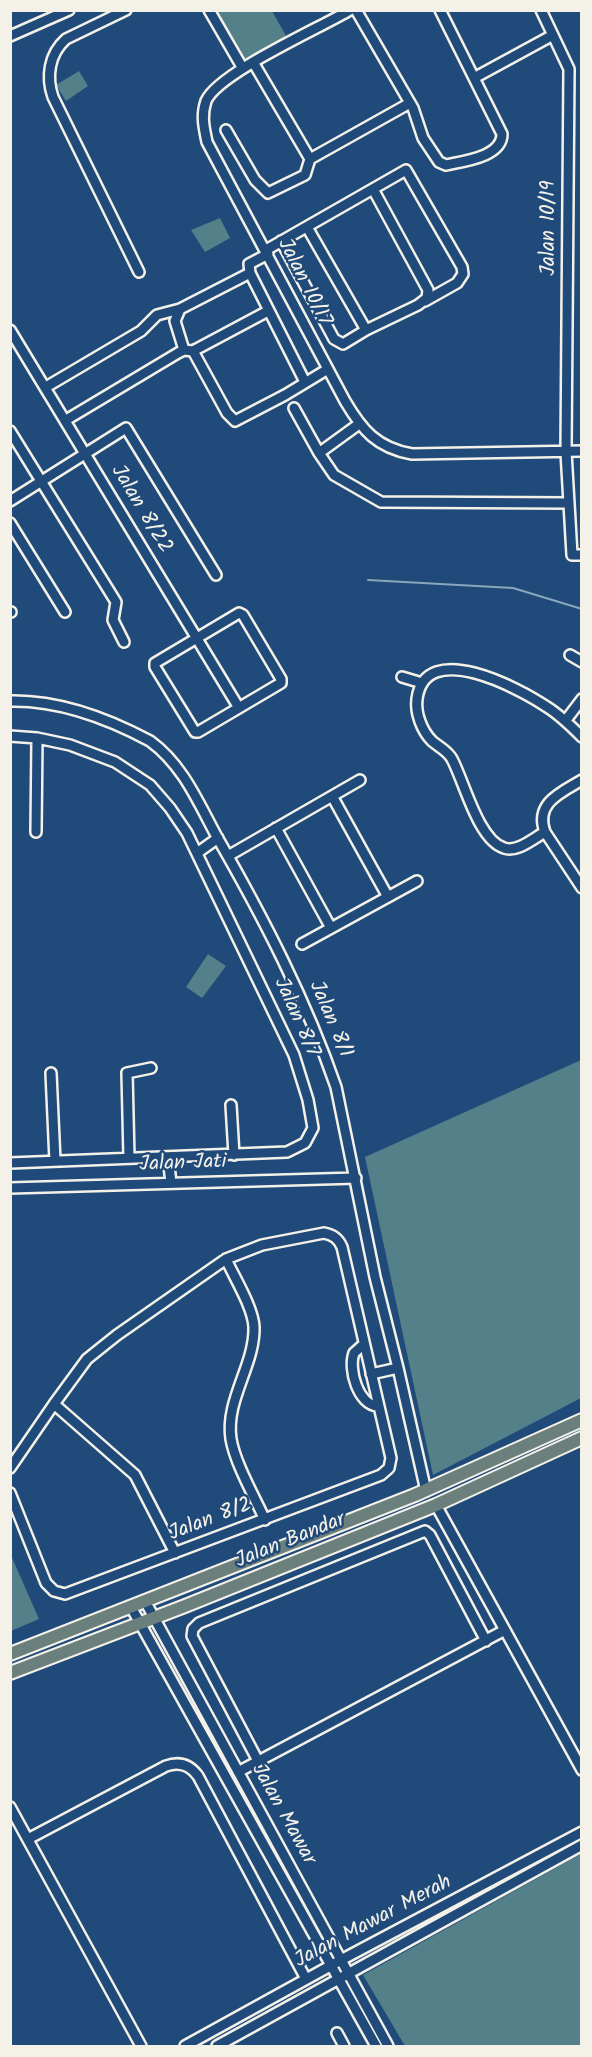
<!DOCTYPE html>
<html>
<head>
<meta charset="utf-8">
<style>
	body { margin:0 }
	#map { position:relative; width:592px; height:2057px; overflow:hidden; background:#1f4a7a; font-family:Kalam,sans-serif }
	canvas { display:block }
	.frame { position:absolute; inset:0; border:12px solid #f4f1e8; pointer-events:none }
</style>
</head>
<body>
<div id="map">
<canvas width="592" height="2057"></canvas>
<div class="frame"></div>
</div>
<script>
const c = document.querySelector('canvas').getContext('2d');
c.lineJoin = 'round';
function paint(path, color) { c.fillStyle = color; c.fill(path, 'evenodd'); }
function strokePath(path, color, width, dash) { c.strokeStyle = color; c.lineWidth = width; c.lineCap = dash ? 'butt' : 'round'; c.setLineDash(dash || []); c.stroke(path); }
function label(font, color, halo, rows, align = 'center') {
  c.font = font + ' Kalam,sans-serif'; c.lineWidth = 5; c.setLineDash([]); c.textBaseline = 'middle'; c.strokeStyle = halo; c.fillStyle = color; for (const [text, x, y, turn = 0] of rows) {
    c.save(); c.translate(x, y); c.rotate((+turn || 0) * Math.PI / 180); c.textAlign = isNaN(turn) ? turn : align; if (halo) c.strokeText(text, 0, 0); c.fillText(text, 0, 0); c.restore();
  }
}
const green = new Path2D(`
	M 209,11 L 272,11 L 290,43 L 242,67 Z
	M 79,71 L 88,86 L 66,101 L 56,85 Z
	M 220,218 L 230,238 L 205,252 L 191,230 Z
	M 208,954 L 226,966 L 202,998 L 186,987 Z
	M 581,1060 L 581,1398 L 433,1475 L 365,1157 Z
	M 10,1553 L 39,1619 L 11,1631 L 10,1631 Z
	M 581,1854 L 581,2046 L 405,2046 L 363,1975 Z`);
const stream = new Path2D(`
	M 368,580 L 513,588 L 582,609`);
const minor = new Path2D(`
	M 126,10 L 66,39 C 49,54 46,77 53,97 L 139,272
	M 209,10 L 242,67
	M 350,10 C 320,28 218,73 206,101 C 201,116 204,127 207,142 L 345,401 C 362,430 377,448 412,454 L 582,451
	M 356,10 L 413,108 L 423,138 L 439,162 L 446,165 C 464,161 502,157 502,134 L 440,10
	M 541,10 L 569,69 L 566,452 L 572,555 L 582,555
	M 10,36 L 69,10
	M 253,62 L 310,159
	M 474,78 L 553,35
	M 226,130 L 255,180 L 268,193 L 305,175 L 310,159 L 410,103
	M 307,227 L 366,330
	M 281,241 L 334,339 L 343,344 L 366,330 L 418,305 L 427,298 L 428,290 L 373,189
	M 266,250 L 406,170 L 462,267 L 463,274 L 457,283 L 425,301
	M 250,273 L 305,382
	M 180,309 L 175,321 L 184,350
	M 10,330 L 239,708
	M 193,351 L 227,413 L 235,421 L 285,395 L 328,369
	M 193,351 L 268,311
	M 46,387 L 141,331 L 157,315 L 180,309 L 250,273 L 249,264 L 268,254
	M 294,408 L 319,453 L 334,475 L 381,502 L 569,503
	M 66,420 L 178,353 L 184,350 L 193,351
	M 10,431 L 116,602 L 113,620 L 124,642
	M 319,453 L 359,424
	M 10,501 L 126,428 L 216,575
	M 10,523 L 65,612
	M 10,612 L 11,612
	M 239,613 L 243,615 L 281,679 L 281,683 L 198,732 L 195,732 L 155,667 L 155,663 Z
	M 570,655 L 582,662
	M 402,677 L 422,683
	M 10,701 C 58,700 109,719 150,741 C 183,765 198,802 217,837 C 263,917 306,1000 336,1087 L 375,1277 L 398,1368 L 426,1491
	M 566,720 L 582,699
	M 10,736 L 37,738 L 70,745 L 115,762 L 150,785 L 170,808 L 187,833 L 294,1055 L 308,1100 L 313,1128 L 305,1143 L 287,1152 L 10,1163
	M 582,780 C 562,792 534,803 545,832 L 582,888
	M 332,796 L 388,897
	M 276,828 L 331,928
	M 36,832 L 37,738
	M 545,832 C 534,838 517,853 504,848 C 478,840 464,781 452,759 C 448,751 439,747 432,741 C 422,731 415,713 417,699 C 425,638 519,688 547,707 C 560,715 571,726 582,737
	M 197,853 L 218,838
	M 228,856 L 360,780
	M 302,944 L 417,881
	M 51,1073 L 55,1161
	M 231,1105 L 234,1155
	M 168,1157 L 171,1183
	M 129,1158 L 127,1073 L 151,1068
	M 10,1188 L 356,1178
	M 226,1259 C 234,1277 253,1307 254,1327 C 255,1365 225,1400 231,1439 C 235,1463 254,1496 265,1520
	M 364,1344 L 354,1353 C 348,1369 358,1405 378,1406
	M 371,1374 L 398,1368
	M 54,1404 L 135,1475 L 175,1553
	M 10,1468 L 54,1404 L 87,1359 L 117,1335 L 226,1259 L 262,1245 L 324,1233 C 333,1235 338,1238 342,1247 L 391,1458 L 389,1468 L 381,1475 L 65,1594 L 54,1591 L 46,1583 L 10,1493
	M 436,1505 L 582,1770
	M 145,1601 L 388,2046
	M 131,1607 L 376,2046
	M 258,1761 L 192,1636 L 193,1629 L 199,1623 L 425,1531 L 430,1535 L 486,1641
	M 238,1772 L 505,1630
	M 10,1807 L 141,2046
	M 28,1839 L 166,1766 C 180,1761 190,1765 198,1776 L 306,1979
	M 337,2033 L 344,2046
	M 185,2046 L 341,1960 L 582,1832
	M 217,2046 L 582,1845`);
const major = new Path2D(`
	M 10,1654 L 415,1495 L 582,1420
	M 10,1673 L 185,1606 L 436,1505 L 582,1438`);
const streetNames = [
	["Jalan 10/19",550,228,-90],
	["Jalan 10/17",303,283,63],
	["Jalan 8/22",140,510,59],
	["Jalan 8/7",295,1018,66],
	["Jalan 8/1",329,1020,67],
	["Jalan Jati",183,1165,-2],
	["Jalan 8/2",211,1521,-21],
	["Jalan Bandar",291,1542,-22],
	["Jalan Mawar",282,1815,61],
	["Jalan Mawar Merah",374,1923,-28]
];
paint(green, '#548089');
strokePath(stream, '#88a8bb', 2);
strokePath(minor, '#f4f1e8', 14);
strokePath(major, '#f4f1e8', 16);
strokePath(minor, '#1f4a7a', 9);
strokePath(major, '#6b7f7c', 12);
label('21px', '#f4f1e8', '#1f4a7a', streetNames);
</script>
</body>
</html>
